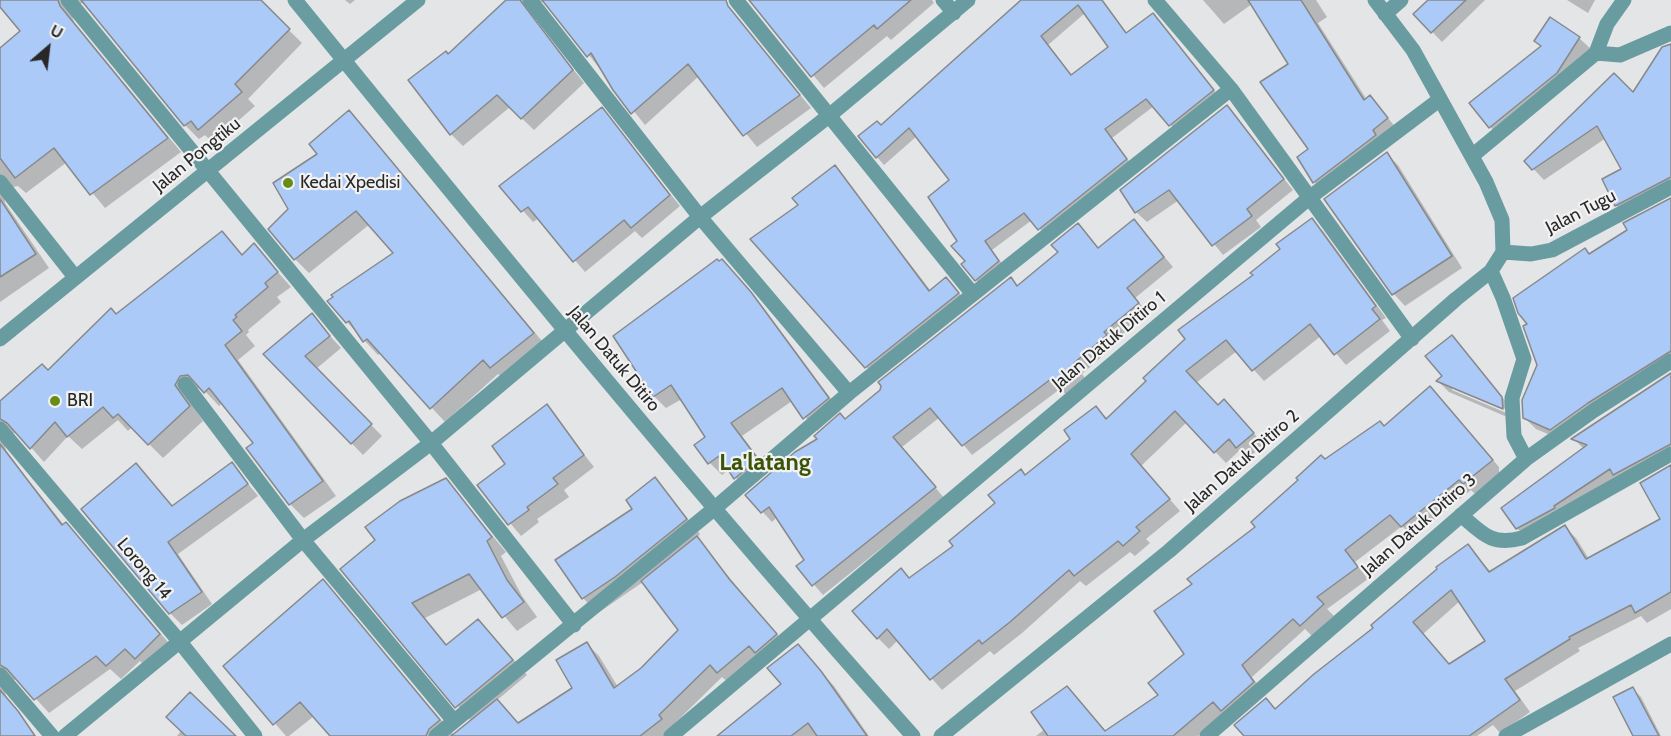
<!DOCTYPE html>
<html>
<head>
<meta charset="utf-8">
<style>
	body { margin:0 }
	#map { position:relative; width:1671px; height:736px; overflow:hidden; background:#e4e5e6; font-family:Cabin,sans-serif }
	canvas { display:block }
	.north { position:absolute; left:18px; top:18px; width:60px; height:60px; -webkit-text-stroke:4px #f2f2f3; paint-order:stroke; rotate:28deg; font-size:16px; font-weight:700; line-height:24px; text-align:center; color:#282828 }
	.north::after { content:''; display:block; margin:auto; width:21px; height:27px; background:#282828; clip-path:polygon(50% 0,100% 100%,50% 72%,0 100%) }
</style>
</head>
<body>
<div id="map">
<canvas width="1671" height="736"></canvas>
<div class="north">U</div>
</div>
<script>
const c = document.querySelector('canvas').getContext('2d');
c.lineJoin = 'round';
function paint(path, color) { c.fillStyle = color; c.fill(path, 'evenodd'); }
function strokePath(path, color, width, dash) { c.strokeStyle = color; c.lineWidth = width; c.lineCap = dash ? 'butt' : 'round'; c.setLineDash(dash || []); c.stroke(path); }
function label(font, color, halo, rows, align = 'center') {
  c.font = font + ' Cabin,sans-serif'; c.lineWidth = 4.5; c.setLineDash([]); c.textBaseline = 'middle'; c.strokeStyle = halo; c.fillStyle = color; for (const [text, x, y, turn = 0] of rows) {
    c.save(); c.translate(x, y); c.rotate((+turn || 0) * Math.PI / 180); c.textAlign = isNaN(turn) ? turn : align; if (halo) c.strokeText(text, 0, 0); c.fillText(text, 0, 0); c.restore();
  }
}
const shadow = new Path2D(`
	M 0,0 L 258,0 L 302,43 L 248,99 L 255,106 L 213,143 L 205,135 L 199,139 L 185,125 L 87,6 L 82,3 L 75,7 L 72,16 L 74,22 L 181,152 L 105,208 L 67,162 L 26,193 L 18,186 L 7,188 L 4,193 L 5,203 L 49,268 L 0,302 L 0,50 L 22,31 L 0,6 Z
	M 345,0 L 355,0 L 350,4 Z
	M 508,0 L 696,0 L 733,14 L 811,108 L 757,147 L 699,76 L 645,125 L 548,4 L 541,2 L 532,9 L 534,19 L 584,83 L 534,130 L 510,107 L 463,146 L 451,134 L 448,55 Z
	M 750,0 L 932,0 L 934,3 L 891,40 L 887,36 L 824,88 Z
	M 1024,0 L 1102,0 L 1127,34 L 1153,15 L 1221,99 L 1178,133 L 1154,106 L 1112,138 L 1134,168 L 1047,237 L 1032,220 L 992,250 L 1006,269 L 984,288 L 976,280 L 959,241 L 951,180 L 917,136 L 884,165 L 877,157 L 881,127 ZM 1085,13 L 1110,47 L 1072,76 L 1048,45 Z
	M 1203,0 L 1316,0 L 1327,17 L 1318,23 L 1367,100 L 1370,97 L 1398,130 L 1326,193 L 1314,182 L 1291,65 L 1252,4 L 1224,24 Z
	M 1431,0 L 1485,0 L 1442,42 L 1415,14 Z
	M 1567,0 L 1595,0 L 1588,13 Z
	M 1579,38 L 1591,49 L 1502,138 L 1490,127 Z
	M 1614,75 L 1643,104 L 1671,79 L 1671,193 L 1627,216 L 1616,205 L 1623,170 L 1606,138 L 1544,180 L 1526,161 Z
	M 1226,107 L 1293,190 L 1256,220 L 1261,227 L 1223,255 L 1179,200 L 1147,222 L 1136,212 Z
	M 602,109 L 680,206 L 642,238 L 635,231 L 585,272 L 539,218 L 533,222 L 501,186 Z
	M 349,112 L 547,347 L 505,381 L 498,374 L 445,422 L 381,353 L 378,355 L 347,322 L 395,253 L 370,224 L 309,273 L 295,259 L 290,209 L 320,154 Z
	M 1386,154 L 1398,165 L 1462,268 L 1405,306 L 1394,294 L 1326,199 Z
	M 835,167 L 931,291 L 946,279 L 970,305 L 878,378 L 866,367 L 800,205 Z
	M 1671,200 L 1671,367 L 1562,440 L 1536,429 L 1524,417 L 1590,255 Z
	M 1312,220 L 1323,231 L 1386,318 L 1382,320 L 1390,331 L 1346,365 L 1321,336 L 1264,381 L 1237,351 L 1196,383 L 1218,406 L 1235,412 L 1264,445 L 1248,458 L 1240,450 L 1226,463 L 1187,422 L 1141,466 L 1180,511 L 1146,539 L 1150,543 L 1135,556 L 1130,552 L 1086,586 L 1080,581 L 1022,633 L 994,655 L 990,651 L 942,690 L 898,640 L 889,649 L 878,638 L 910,579 L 955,547 L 1026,476 L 1072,439 L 1096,408 L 1108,419 Z
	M 1078,225 L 1099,249 L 1143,231 L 1173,267 L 1135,298 L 1148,313 L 1113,342 L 1115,345 L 1082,374 L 1088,382 L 1068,396 L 1060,389 L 972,455 L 940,417 L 902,447 L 944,498 L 823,595 L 798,566 L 806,560 L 777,517 L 772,522 L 747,495 L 846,421 L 1011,279 L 1018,286 L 1060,253 Z
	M 254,245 L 291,287 L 277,297 L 281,302 L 248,330 L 249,332 L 246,335 L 255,346 L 238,360 L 336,496 L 304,518 L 290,504 L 255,444 L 222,403 L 219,406 L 202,388 L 194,389 L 189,400 L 203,421 L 163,458 L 132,427 L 128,431 L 118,420 L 82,449 L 68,436 L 44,462 L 20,435 L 14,433 L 8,435 L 4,441 L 6,450 L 29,481 L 64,525 L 66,524 L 79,538 L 173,648 L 150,672 L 140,661 L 121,679 L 110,669 L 49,713 L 18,679 L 8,681 L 4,687 L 6,696 L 36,736 L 0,736 L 0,402 L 48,372 L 116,315 L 243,256 Z
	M 722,260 L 763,307 L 840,411 L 817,431 L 792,401 L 742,436 L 769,472 L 747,490 L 729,470 L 722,475 L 710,463 L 707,437 L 682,399 L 666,408 L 654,396 Z
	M 312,316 L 341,348 L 316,369 L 382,436 L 363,455 L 265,354 Z
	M 1452,337 L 1513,410 L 1514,420 L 1449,392 L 1438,381 L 1444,377 ZM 1452,386 L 1510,411 L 1509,414 L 1452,390 Z
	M 1671,374 L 1671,461 L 1528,540 L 1517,528 L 1584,449 L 1574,439 Z
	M 1441,400 L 1499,467 L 1499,475 L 1476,495 L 1471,490 L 1413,537 L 1402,526 L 1355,562 L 1368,579 L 1327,609 L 1334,616 L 1312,636 L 1305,629 L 1252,677 L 1265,694 L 1225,713 L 1198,736 L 1130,736 L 1186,654 L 1194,585 L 1326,461 L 1384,427 Z
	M 546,406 L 594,467 L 564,490 L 569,497 L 537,519 L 539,522 L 521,536 L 479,486 L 507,464 Z
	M 232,464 L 258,496 L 178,554 L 212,604 L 182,625 L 170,613 L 136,465 L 173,507 Z
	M 1671,466 L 1671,609 L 1647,623 L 1641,616 L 1578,648 L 1580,651 L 1515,691 L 1530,712 L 1500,733 L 1493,725 L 1477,736 L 1246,736 L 1266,700 L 1277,710 L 1468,546 L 1491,572 L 1565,527 L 1576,538 L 1589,559 L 1662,520 ZM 1460,601 L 1487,642 L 1450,665 L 1423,634 Z
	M 445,479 L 506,552 L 501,556 L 522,596 L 537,617 L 517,631 L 482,589 L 425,618 L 448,646 L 478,621 L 492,635 L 527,675 L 496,701 L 518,724 L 574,688 L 586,643 L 599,656 L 618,687 L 642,669 L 680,631 L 643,582 L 598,613 L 583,598 L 634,509 L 655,479 L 700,534 L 696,538 L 788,647 L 730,684 L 722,677 L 670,728 L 668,736 L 332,736 L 314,716 L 289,736 L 286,736 L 225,666 L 323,581 L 454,735 L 471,721 L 342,569 Z
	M 798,646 L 834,686 L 869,736 L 718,736 L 783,684 Z
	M 1633,689 L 1641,697 L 1661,736 L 1635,736 Z
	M 1076,697 L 1109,736 L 1036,736 L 1045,729 Z
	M 181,731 L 234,736 L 177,736 Z`);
const building = new Path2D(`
	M 0,0 L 58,0 L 60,6 L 168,138 L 90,195 L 54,148 L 15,178 L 0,158 L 0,48 L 20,31 L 0,7 Z
	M 81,0 L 261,0 L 290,29 L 235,84 L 242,92 L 198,130 L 191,121 L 184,126 Z
	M 506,0 L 520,0 L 573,70 L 521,119 L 497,95 L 450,135 L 408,80 L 446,51 L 448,54 Z
	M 542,0 L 726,0 L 728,6 L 800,95 L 743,136 L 688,64 L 631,114 L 613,90 L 591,53 L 587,57 Z
	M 749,0 L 911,0 L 877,29 L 874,25 L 811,77 Z
	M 1021,0 L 1102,0 L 1126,33 L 1153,13 L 1214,90 L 1169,126 L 1146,99 L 1105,129 L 1127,159 L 1038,230 L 1024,213 L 985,241 L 999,261 L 975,281 L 961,264 L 965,261 L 951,246 L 957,241 L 928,197 L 949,180 L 909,128 L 876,158 L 858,136 L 877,121 L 881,125 ZM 1078,5 L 1108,47 L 1071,75 L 1041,36 Z
	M 1248,0 L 1301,0 L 1364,100 L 1370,95 L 1388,118 L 1373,130 L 1376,135 L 1313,183 L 1297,157 L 1308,149 L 1260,82 L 1288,64 Z
	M 1428,0 L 1466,0 L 1431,33 L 1413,14 Z
	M 1550,17 L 1580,37 L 1557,73 L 1489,128 L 1469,103 L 1541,46 L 1534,41 Z
	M 1671,44 L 1671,177 L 1615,206 L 1602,179 L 1621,169 L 1597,126 L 1532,170 L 1524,161 L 1614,73 L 1633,92 L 1662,47 Z
	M 1227,105 L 1284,179 L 1247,209 L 1252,216 L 1212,246 L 1169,190 L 1135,213 L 1120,190 Z
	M 602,107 L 670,195 L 631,228 L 624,220 L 573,262 L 528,207 L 521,212 L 499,186 Z
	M 349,110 L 534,333 L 490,368 L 483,360 L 430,409 L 367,339 L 363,342 L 349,321 L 346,323 L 327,301 L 333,297 L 331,295 L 393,253 L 356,211 L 294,260 L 268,229 L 288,209 L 273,183 L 317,154 L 309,144 Z
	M 1387,152 L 1452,256 L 1392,295 L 1324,199 Z
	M 835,165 L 929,291 L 946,277 L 959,293 L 865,368 L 750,239 L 798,205 L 792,198 Z
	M 1671,198 L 1671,351 L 1588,403 L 1550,430 L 1523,418 L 1522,400 L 1537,365 L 1523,326 L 1527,324 L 1518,313 L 1513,298 L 1585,248 L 1589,254 L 1627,230 L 1623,223 Z
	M 0,199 L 36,254 L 0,277 Z
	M 1312,218 L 1376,306 L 1372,309 L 1380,319 L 1334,355 L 1310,324 L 1252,371 L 1226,340 L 1186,371 L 1218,405 L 1224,399 L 1254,433 L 1236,448 L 1229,439 L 1214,453 L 1175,411 L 1131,454 L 1170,499 L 1136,527 L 1140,531 L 1123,546 L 1118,541 L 1074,576 L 1069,570 L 1010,622 L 982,644 L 979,640 L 930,680 L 887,629 L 877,639 L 852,611 L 901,568 L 909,578 L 953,546 L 949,541 L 995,503 L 988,495 L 1021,469 L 1025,475 L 1070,439 L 1064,430 L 1096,406 L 1106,419 L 1146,381 L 1143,378 L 1185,339 L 1178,330 L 1253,275 L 1250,273 L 1280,249 L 1276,244 Z
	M 1134,219 L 1164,257 L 1127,288 L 1139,303 L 1104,332 L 1107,335 L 1074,363 L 1080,371 L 1057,388 L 1051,379 L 962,446 L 930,408 L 893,437 L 936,487 L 812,586 L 796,566 L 804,560 L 769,507 L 761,513 L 745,495 L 795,452 L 817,439 L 814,436 L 840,413 L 845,419 L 880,390 L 881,386 L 878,382 L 1011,277 L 1017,286 L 1058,252 L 1051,245 L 1078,223 L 1098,248 Z
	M 222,231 L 242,255 L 254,243 L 278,272 L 265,283 L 268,287 L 235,315 L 237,317 L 233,320 L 242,331 L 225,345 L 323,481 L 289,505 L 246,448 L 253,443 L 209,388 L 204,393 L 188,375 L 180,376 L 175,385 L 190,406 L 148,445 L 118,414 L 113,418 L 103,407 L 67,437 L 55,422 L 30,449 L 7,423 L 0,419 L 0,401 L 42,364 L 48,370 L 111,308 L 116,314 Z
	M 717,259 L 719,261 L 722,259 L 751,292 L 829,398 L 803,419 L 782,388 L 731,423 L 758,459 L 734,479 L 719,456 L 708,464 L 694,445 L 705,437 L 671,385 L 653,397 L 613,336 Z
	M 312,313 L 330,336 L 305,356 L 372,424 L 351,444 L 263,354 Z
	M 1452,335 L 1502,397 L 1503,409 L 1436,381 L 1442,376 L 1425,356 Z
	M 1671,373 L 1671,444 L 1613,475 L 1610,469 L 1554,506 L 1555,508 L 1516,529 L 1501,508 L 1587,445 L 1571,439 Z
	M 1430,386 L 1493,460 L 1463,484 L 1459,480 L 1401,527 L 1390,515 L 1345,550 L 1358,567 L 1317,597 L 1324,604 L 1300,626 L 1293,619 L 1242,665 L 1254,682 L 1221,711 L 1213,702 L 1173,736 L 1048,736 L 1031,712 L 1067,686 L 1105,731 L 1158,695 L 1148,683 L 1184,654 L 1154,611 L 1192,584 L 1187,579 L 1255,527 L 1251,522 L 1298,480 L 1296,478 L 1321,455 L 1325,459 L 1380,421 L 1384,426 Z
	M 547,404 L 584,455 L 553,478 L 558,484 L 527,507 L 529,510 L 508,525 L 477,485 L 505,464 L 492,446 Z
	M 0,444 L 62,525 L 66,522 L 160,634 L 135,659 L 125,649 L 106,666 L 96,656 L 34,700 L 7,669 L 0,665 Z
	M 232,462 L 248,484 L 168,542 L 202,592 L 169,614 L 81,509 L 136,463 L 172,506 Z
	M 1671,465 L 1671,592 L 1635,613 L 1631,605 L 1569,637 L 1570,639 L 1505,679 L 1520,700 L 1469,736 L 1244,736 L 1234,725 L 1266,698 L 1275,709 L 1314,674 L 1373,628 L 1371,625 L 1437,569 L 1436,567 L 1468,544 L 1489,572 L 1565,525 L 1586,559 L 1660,519 L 1640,483 ZM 1451,590 L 1485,641 L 1449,664 L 1413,622 Z
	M 655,477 L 687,519 L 615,577 L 582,599 L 555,560 L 632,509 L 626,500 Z
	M 446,478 L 492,537 L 487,541 L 507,580 L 524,602 L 502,618 L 469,574 L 412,603 L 446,645 L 478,619 L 513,660 L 455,708 L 340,569 L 375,540 L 365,527 L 400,501 Z
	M 697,536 L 730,580 L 777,634 L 755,653 L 749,646 L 717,673 L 710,665 L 659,715 L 662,719 L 640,736 L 451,736 L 497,699 L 518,723 L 572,688 L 556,660 L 587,642 L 614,688 L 641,668 L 678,630 L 641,581 Z
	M 323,579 L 440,720 L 429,729 L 426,736 L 330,736 L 300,702 L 273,725 L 223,666 Z
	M 798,644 L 821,671 L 867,736 L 817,736 L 808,723 L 791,736 L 717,736 L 781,684 L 767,668 Z
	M 1633,687 L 1659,736 L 1633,736 L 1613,697 Z
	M 0,690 L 18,711 L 35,736 L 0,736 Z
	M 190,692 L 236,736 L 186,736 L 166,717 Z`);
const minor = new Path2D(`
	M 68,0 L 431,443 L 574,625
	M 530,0 L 700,217 L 849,393
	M 736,0 L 972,293
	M 943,0 L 954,13
	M 1155,0 L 1231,89
	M 1385,14 L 1401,0
	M 1596,53 L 1620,55 L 1671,33
	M 1472,156 L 1596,53 L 1607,24 L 1624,0
	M 0,182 L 75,277
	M 1503,252 L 1531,254 L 1552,250 L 1671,187
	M 1491,271 L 1503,298 L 1524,359 L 1512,398 L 1514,436 L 1526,459
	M 185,384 L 303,540 L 454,721
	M 0,429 L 180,642 L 255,736
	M 1461,515 C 1483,534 1491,546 1522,538 L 1671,454
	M 0,675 L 52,736
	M 65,736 L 303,540 L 431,443 L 700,217 L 830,115 L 968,0
	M 436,736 L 715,508 L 849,393 L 1231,89 L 1412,339
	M 671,736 L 1309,198 L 1439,100
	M 941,736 L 1169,551 L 1456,299 L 1491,271 L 1503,252 L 1502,220 L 1486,182 L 1413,50 L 1375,0
	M 1207,736 L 1526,459 L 1593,411 L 1671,361`);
const tertiary = new Path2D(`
	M 295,0 C 497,249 699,497 913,736
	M 0,339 L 418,0
	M 1506,736 L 1671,644`);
const markers = [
	[288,183,6,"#688d17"],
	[55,401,6,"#688d17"]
];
const streetNames = [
	["Jalan Pongtiku",197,155,-39],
	["Jalan Tugu",1581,212,-27],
	["Jalan Datuk Ditiro 1",1109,341,-40],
	["Jalan Datuk Ditiro",614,359,50],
	["Jalan Datuk Ditiro 2",1242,461,-41],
	["Jalan Datuk Ditiro 3",1419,525,-41],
	["Lorong 14",144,569,50]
];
const poiNames = [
	["Kedai Xpedisi",300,183],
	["BRI",67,401]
];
const districtNames = [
	["La'latang",765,463]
];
paint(shadow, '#0003');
paint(building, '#abcaf8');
strokePath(building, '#878889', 1.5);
strokePath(minor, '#699ca1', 15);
strokePath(tertiary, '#699ca1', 15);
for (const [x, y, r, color] of markers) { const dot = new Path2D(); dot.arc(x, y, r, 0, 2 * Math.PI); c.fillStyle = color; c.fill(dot); strokePath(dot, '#f2f2f3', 2); }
label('18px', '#282828', '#f2f2f3', streetNames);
label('18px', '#282828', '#f2f2f3', poiNames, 'left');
label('bold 24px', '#3c5408', '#f2f2f3', districtNames);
</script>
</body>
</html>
